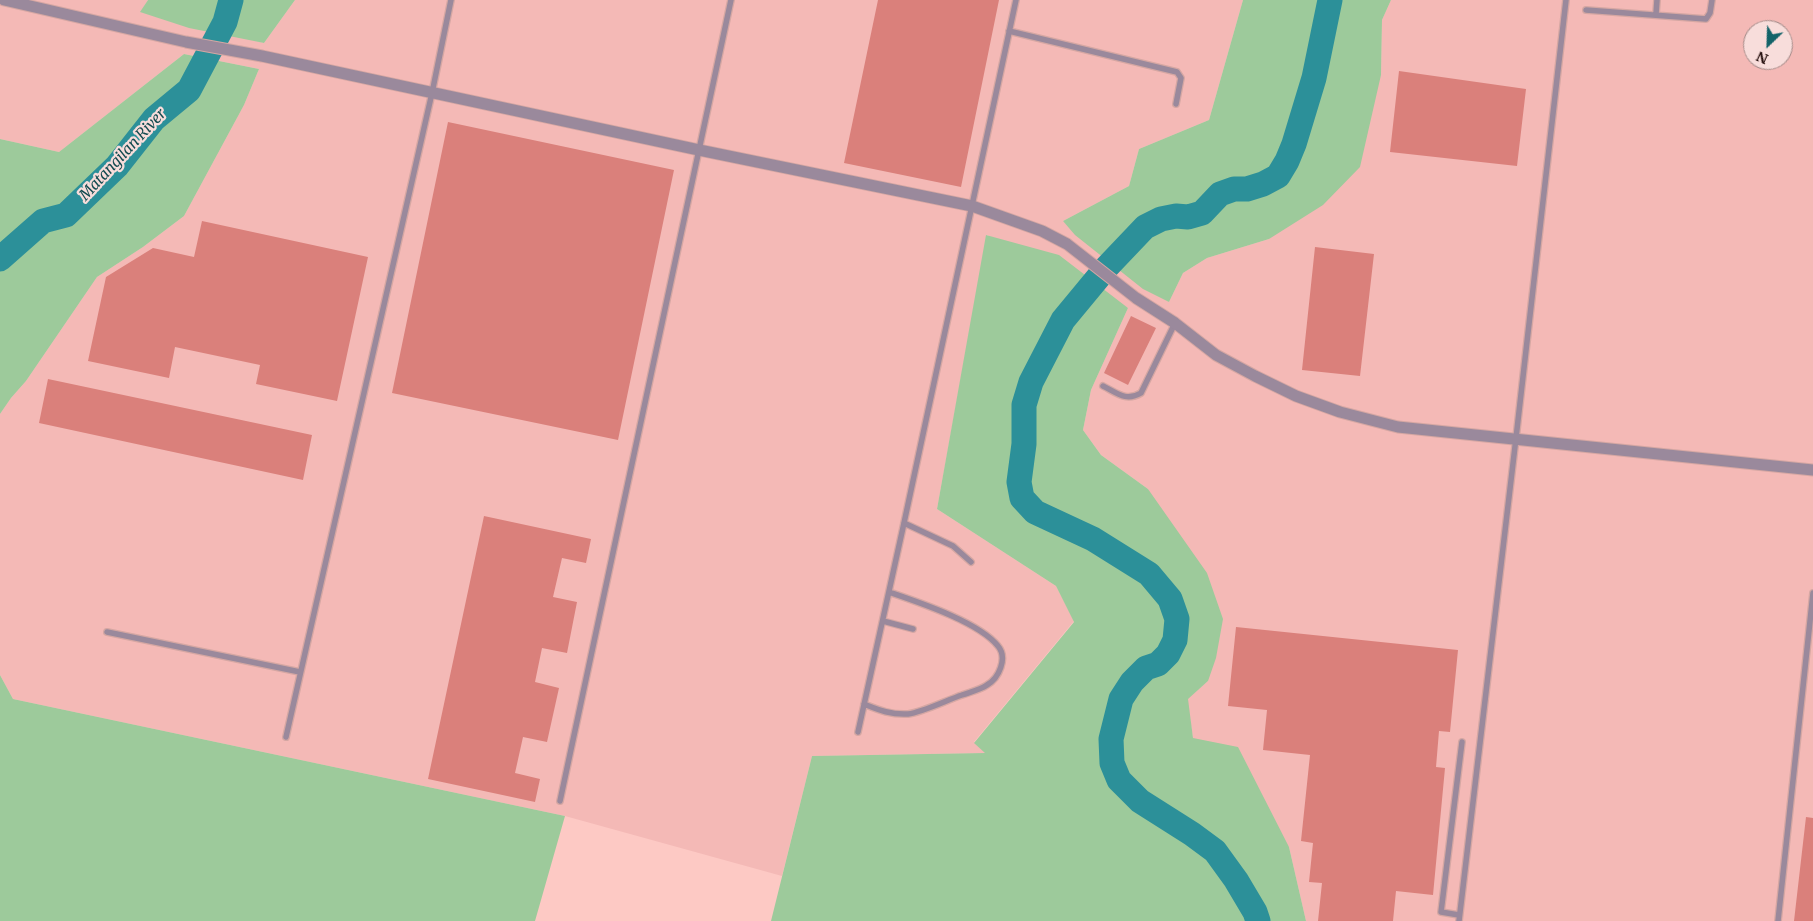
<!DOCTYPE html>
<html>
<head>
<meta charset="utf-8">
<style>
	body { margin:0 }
	#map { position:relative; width:1813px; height:921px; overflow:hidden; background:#fdc9c4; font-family:Merriweather,serif }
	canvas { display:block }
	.north { position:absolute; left:1743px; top:20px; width:50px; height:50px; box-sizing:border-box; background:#f8dddb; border:1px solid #a28987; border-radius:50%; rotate:204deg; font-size:14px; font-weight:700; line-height:20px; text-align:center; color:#210b0a }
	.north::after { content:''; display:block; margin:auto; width:18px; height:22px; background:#136369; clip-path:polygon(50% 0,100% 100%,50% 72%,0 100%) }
</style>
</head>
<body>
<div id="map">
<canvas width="1813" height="921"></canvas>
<div class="north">N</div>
</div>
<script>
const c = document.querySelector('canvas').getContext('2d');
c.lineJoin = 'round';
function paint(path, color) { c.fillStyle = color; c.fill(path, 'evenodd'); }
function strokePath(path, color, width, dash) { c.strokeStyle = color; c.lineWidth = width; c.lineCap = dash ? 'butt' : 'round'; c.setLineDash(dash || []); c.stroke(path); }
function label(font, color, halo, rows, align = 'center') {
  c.font = font + ' Merriweather,serif'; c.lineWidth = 4.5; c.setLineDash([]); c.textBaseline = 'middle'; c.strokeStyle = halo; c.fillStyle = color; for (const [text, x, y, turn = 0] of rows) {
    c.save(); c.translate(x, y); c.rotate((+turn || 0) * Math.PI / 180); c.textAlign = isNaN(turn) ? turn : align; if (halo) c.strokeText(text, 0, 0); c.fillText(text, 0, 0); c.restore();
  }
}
const built = new Path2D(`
	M 0,0 L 148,0 L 141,12 L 264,43 L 295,0 L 1243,0 L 1209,120 L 1139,149 L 1129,186 L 1063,221 L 1169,302 L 1183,273 L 1207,258 L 1269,239 L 1381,75 L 1382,20 L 1391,0 L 1813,0 L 1813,921 L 1306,921 L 1289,847 L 1193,738 L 1187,699 L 1208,681 L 1148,489 L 1101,455 L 1083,430 L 1091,390 L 1128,308 L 987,235 L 937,509 L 1056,586 L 1074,621 L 974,742 L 986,753 L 812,756 L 782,876 L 565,816 L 13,699 L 0,675 L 0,414 L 11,398 L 26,381 L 97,277 L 143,247 L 184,216 L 244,105 L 259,69 L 184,54 L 59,152 L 0,139 ZM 1753,30 L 1783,30 L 1783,60 L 1753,60 Z`);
const green = new Path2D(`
	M 148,0 L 295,0 L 264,43 L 189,28 L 140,12 Z
	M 1243,0 L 1391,0 L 1382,20 L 1381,75 L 1360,167 L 1323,205 L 1269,239 L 1207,258 L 1183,273 L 1169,302 L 1143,289 L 1075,235 L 1063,221 L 1129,186 L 1139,149 L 1209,120 Z
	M 184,54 L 259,69 L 244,105 L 184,216 L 143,247 L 97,277 L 26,381 L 11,398 L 0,414 L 0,139 L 59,152 Z
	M 986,235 L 1059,255 L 1128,308 L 1091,390 L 1083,430 L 1101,455 L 1148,489 L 1207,573 L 1223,619 L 1216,658 L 1208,681 L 1188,699 L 1193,738 L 1238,747 L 1289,847 L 1306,921 L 771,921 L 812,756 L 985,753 L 974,743 L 1074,622 L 1056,586 L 937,509 Z
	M 0,675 L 13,699 L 565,816 L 535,921 L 0,921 Z`);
const river = new Path2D(`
	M 0,259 L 43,221 L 66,215 L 117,166 L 154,119 L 189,90 L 225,22 L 231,0
	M 1258,921 L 1255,912 L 1236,880 L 1215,851 L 1192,834 L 1140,801 L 1119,780 L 1112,763 L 1111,739 L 1121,699 L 1132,682 L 1146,668 L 1158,664 L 1168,654 L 1175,640 L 1177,619 L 1170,599 L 1149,574 L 1093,539 L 1035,512 L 1022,498 L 1019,482 L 1024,444 L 1024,405 L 1031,382 L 1063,320 L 1106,268 L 1145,227 L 1161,219 L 1176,216 L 1188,217 L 1202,213 L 1220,194 L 1234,189 L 1247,189 L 1263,184 L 1278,176 L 1287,161 L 1294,144 L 1314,78 L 1330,0`);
const building = new Path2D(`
	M 878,0 L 999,0 L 961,187 L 844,163 Z
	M 1399,71 L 1526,89 L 1517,166 L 1390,152 Z
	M 448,122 L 674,170 L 618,440 L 392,393 Z
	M 202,221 L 368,257 L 337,401 L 256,384 L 260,365 L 175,347 L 169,378 L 88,361 L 106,277 L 153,248 L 194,257 Z
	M 1315,247 L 1374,254 L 1360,376 L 1302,370 Z
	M 1131,316 L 1156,328 L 1128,385 L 1104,373 Z
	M 48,379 L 312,435 L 303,480 L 39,423 Z
	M 484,516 L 591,539 L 586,563 L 562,558 L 553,597 L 577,602 L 567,653 L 542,648 L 535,682 L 559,688 L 547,742 L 523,737 L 515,773 L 540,779 L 535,802 L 428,779 Z
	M 1236,627 L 1458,650 L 1450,732 L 1439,731 L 1436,767 L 1445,768 L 1433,895 L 1396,891 L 1393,921 L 1318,921 L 1322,883 L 1309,882 L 1313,843 L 1301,841 L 1310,755 L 1263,750 L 1267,710 L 1228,706 Z
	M 1806,817 L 1813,818 L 1813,921 L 1794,921 Z`);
const service = new Path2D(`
	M 1586,10 L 1706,19 L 1710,13 L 1712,0
	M 1656,14 L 1657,0
	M 1009,31 L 1177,72 L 1181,78 L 1176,104
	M 1103,386 C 1117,393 1126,402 1141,393 L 1175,323
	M 904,523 L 953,546 L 971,562
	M 883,621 L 913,629
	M 107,632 L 300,672
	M 864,704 C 879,710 891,715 908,714 C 923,712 947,700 962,695 C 970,692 980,690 987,685 C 999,678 1008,658 998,646 C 979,622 918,602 889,592
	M 858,732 L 904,523 L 1016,0
	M 286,737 L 432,93 L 451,0
	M 560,801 L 731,0
	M 1459,915 L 1441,912 L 1462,742
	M 1459,921 L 1516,438 L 1566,0
	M 1778,921 L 1813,593`);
const minor = new Path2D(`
	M 4,0 L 186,42 L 262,56 L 699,150 L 972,206 L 1042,231 L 1067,244 L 1136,298 L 1175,323 L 1216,355 L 1255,376 L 1296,396 L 1340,412 L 1398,427 L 1813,470`);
const waterNames = [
	["Matangilan River",123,155,-47]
];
paint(built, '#f4b9b6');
paint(green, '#9dca9b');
strokePath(river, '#2c9099', 25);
paint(building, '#da807b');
strokePath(service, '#d5a7a3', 8);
strokePath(minor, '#d5a7a3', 13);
strokePath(service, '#9a899c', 5.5);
strokePath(minor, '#9a899c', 11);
label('italic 15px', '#134b50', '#f8dddb', waterNames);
</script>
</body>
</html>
